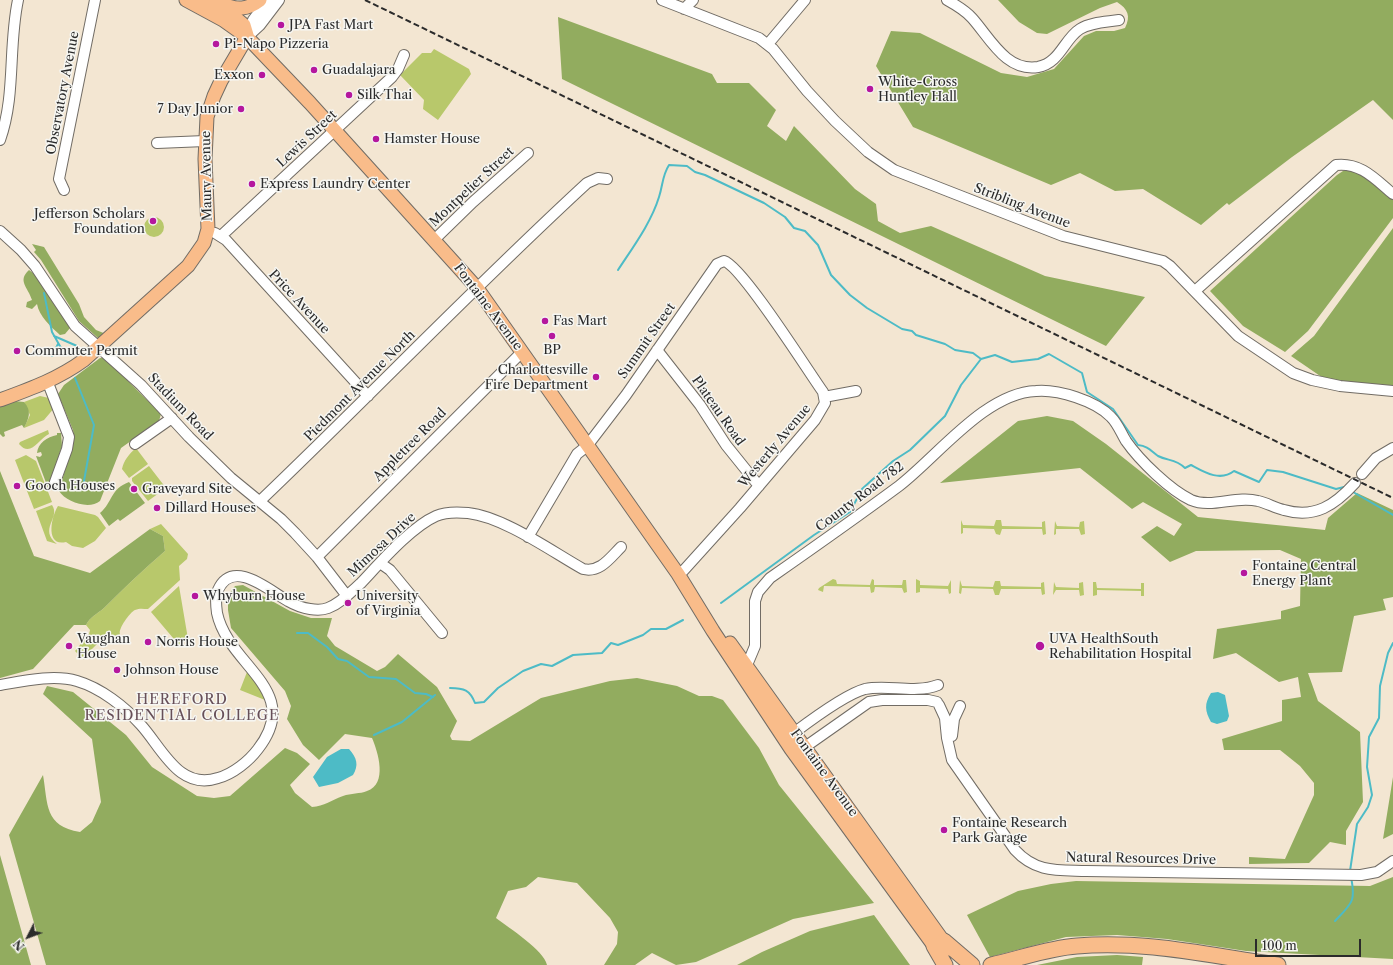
<!DOCTYPE html>
<html>
<head>
<meta charset="utf-8">
<style>
	body { margin:0 }
	#map { position:relative; width:1393px; height:965px; overflow:hidden; background:#f3e6d2; font-family:"Libre Caslon Text",serif }
	canvas { display:block }
	.north { position:absolute; left:8px; top:917px; width:40px; height:40px; -webkit-text-stroke:3px #f6f6f2; paint-order:stroke; rotate:228deg; font-size:11px; font-weight:700; line-height:16px; text-align:center; color:#2b2b2b }
	.north::after { content:''; display:block; margin:auto; width:14px; height:18px; background:#2b2b2b; clip-path:polygon(50% 0,100% 100%,50% 72%,0 100%) }
	.scale { position:absolute; left:1255px; top:939px; width:106px; height:18px; box-sizing:border-box; border:2px solid #2b2b2b; border-top:0; padding-left:5px; font-size:12px; line-height:14px; white-space:nowrap; color:#2b2b2b; -webkit-text-stroke:3px #f6f6f2; paint-order:stroke }
</style>
</head>
<body>
<div id="map">
<canvas width="1393" height="965"></canvas>
<div class="north">N</div>
<div class="scale">100 m</div>
</div>
<script>
const c = document.querySelector('canvas').getContext('2d');
c.lineJoin = 'round';
function paint(path, color) { c.fillStyle = color; c.fill(path, 'evenodd'); }
function strokePath(path, color, width, dash) { c.strokeStyle = color; c.lineWidth = width; c.lineCap = dash ? 'butt' : 'round'; c.setLineDash(dash || []); c.stroke(path); }
function label(font, color, halo, rows, align = 'center') {
  c.font = font + ' "Libre Caslon Text",serif'; c.lineWidth = 3; c.setLineDash([]); c.textBaseline = 'middle'; c.strokeStyle = halo; c.fillStyle = color; for (const [text, x, y, turn = 0] of rows) {
    c.save(); c.translate(x, y); c.rotate((+turn || 0) * Math.PI / 180); c.textAlign = isNaN(turn) ? turn : align; if (halo) c.strokeText(text, 0, 0); c.fillText(text, 0, 0); c.restore();
  }
}
const green = new Path2D(`
	M 434,49 L 469,69 L 471,74 L 438,120 L 423,109 L 424,100 L 400,75 L 422,53 L 431,53 Z
	M144 227a10 10 0 1 1 20 0a10 10 0 1 1-20 0Z
	M 40,396 L 49,398 L 55,407 L 44,420 L 24,428 L 30,415 L 24,402 Z
	M 48,430 L 49,434 C 38,439 31,458 19,444 L 20,442 Z
	M 136,448 L 148,464 L 129,478 L 122,469 C 124,460 129,454 136,448 Z
	M 26,455 L 36,461 L 52,502 L 34,509 L 15,460 Z
	M 149,466 L 166,488 L 148,501 L 132,481 L 132,478 Z
	M 52,505 C 61,518 38,529 57,544 L 47,541 L 36,511 Z
	M 58,506 L 95,515 L 98,517 L 106,528 L 95,541 L 83,548 L 72,546 L 66,542 C 45,547 51,517 58,506 Z
	M 961,520 L 963,525 L 994,526 L 996,520 L 1001,520 L 1002,526 L 1042,527 L 1042,522 L 1045,521 L 1046,534 L 1043,535 L 1042,529 L 1002,529 L 1000,535 L 996,534 L 994,529 L 963,528 L 963,533 L 961,534 Z
	M 1055,521 L 1057,526 L 1079,527 L 1080,522 L 1084,521 L 1085,534 L 1081,535 L 1079,529 L 1056,529 L 1056,534 L 1054,535 Z
	M 161,524 L 188,554 L 187,559 L 179,566 L 180,580 L 148,609 C 143,609 140,608 135,610 C 130,612 118,629 120,634 L 110,643 L 105,638 L 103,638 L 88,653 L 84,660 L 75,651 L 89,634 L 90,630 L 86,625 C 90,617 97,614 104,608 C 124,588 144,569 165,551 L 163,536 L 150,529 Z
	M 833,579 L 836,580 L 837,584 L 870,585 L 872,579 L 874,580 L 874,585 L 902,585 L 903,580 L 906,580 L 907,592 L 904,593 L 902,588 L 875,587 L 874,592 L 871,593 L 870,587 L 824,586 L 823,592 L 818,590 L 819,588 Z
	M 916,579 L 920,581 L 920,585 L 948,586 L 951,580 L 951,593 L 949,594 L 948,589 L 920,588 L 920,592 L 916,593 Z
	M 960,580 L 962,586 L 993,587 L 995,581 L 1000,581 L 1001,586 L 1041,587 L 1041,583 L 1044,582 L 1045,594 L 1042,595 L 1041,589 L 1001,589 L 999,595 L 995,595 L 993,589 L 962,588 L 961,594 L 959,593 Z
	M 1054,582 L 1056,587 L 1079,588 L 1079,583 L 1083,582 L 1084,595 L 1080,596 L 1079,590 L 1056,590 L 1053,595 Z
	M 1093,582 L 1096,582 L 1097,588 L 1141,589 L 1141,583 L 1144,583 L 1144,596 L 1141,596 L 1141,591 L 1097,590 L 1097,595 L 1093,596 Z
	M 179,586 L 188,639 L 179,645 L 151,612 Z
	M 247,672 L 259,686 L 265,700 L 240,690 Z`);
const forest = new Path2D(`
	M 998,0 L 1393,0 L 1393,120 L 1373,100 L 1292,157 L 1229,205 L 1227,203 L 1201,225 L 1143,189 L 1115,191 L 1080,173 L 1051,185 L 913,127 L 876,66 L 891,31 L 920,33 L 1001,73 L 1027,77 L 1054,69 L 1084,36 L 1096,31 L 1114,31 L 1125,28 C 1131,16 1128,9 1117,2 L 1100,8 L 1047,34 L 1037,33 L 1019,22 Z
	M 558,17 L 712,74 L 717,83 L 749,83 L 776,110 L 767,126 L 786,141 L 794,126 L 855,189 L 876,204 L 878,221 L 900,233 L 931,226 L 1045,276 L 1145,297 L 1106,346 L 562,79 Z
	M 1350,169 L 1360,172 L 1393,199 L 1393,218 L 1308,331 L 1285,352 L 1243,326 L 1210,291 L 1337,175 L 1343,171 Z
	M 1393,228 L 1393,389 L 1326,380 L 1291,356 L 1314,336 Z
	M 32,244 L 44,247 L 79,304 L 84,317 L 96,330 L 106,334 L 98,338 L 79,321 L 41,260 L 34,252 L 36,250 Z
	M 29,270 C 45,281 59,311 70,328 L 65,334 L 60,335 C 51,327 39,316 37,304 L 32,309 L 26,307 L 27,302 L 32,300 C 28,287 17,281 29,270 Z
	M 100,358 L 105,358 L 161,414 L 159,421 L 121,448 L 100,501 C 89,510 66,502 59,491 L 74,439 L 73,430 L 58,394 L 64,385 Z
	M 14,401 L 24,402 C 32,411 29,418 24,428 L 22,425 L 4,432 L 5,436 L 3,437 L 0,434 L 0,406 Z
	M 1047,416 L 1073,421 L 1106,444 L 1198,517 L 1325,530 L 1328,518 L 1357,493 L 1393,510 L 1393,597 L 1383,599 L 1386,610 L 1354,616 L 1342,672 L 1308,673 L 1318,701 L 1360,732 L 1363,802 L 1346,831 L 1346,845 L 1330,842 L 1309,863 L 1249,864 L 1249,857 L 1285,859 L 1314,795 L 1314,783 L 1300,766 L 1280,750 L 1224,750 L 1222,739 L 1282,721 L 1282,700 L 1301,697 L 1298,677 L 1279,682 L 1236,653 L 1213,659 L 1217,629 L 1281,619 L 1281,611 L 1300,606 L 1301,559 L 1280,550 L 1196,551 L 1170,562 L 1141,537 L 1157,526 L 1174,536 L 1182,524 L 1143,502 L 1132,509 L 1080,468 L 940,483 L 1018,421 Z
	M 57,433 L 61,433 L 62,446 L 48,488 L 36,456 L 40,457 L 42,455 L 41,452 L 37,453 C 38,443 47,437 57,435 Z
	M 0,471 L 34,556 L 90,573 L 150,529 L 163,536 L 165,551 C 144,569 124,588 104,608 C 97,614 90,617 86,625 L 74,625 L 33,669 L 0,678 Z
	M 129,482 L 145,503 L 120,521 L 118,519 L 109,526 L 100,513 C 113,502 110,489 129,482 Z
	M 243,585 L 290,611 L 311,618 L 332,618 L 327,636 L 335,646 L 377,671 L 385,667 L 398,654 L 437,687 L 457,721 L 450,736 L 452,740 L 470,741 L 541,698 L 610,681 L 637,678 L 677,686 L 699,696 L 712,696 L 723,700 L 759,748 L 779,785 L 874,903 L 793,919 L 696,962 L 676,965 L 652,953 L 635,965 L 604,965 L 617,944 L 618,932 L 610,918 L 577,883 L 538,877 L 526,887 L 508,891 L 496,918 C 509,928 544,950 547,965 L 46,965 L 9,835 L 43,775 C 48,804 44,826 80,832 L 92,822 L 101,802 L 92,739 L 43,694 L 47,686 L 73,692 L 126,735 L 152,767 L 197,796 L 214,798 L 230,796 L 285,748 L 297,753 L 310,764 L 290,785 L 295,793 L 312,807 C 324,806 332,800 343,796 C 351,793 360,794 367,791 C 388,784 378,752 372,738 L 345,734 L 319,760 L 303,745 L 287,719 L 291,706 L 285,691 L 231,628 L 228,610 L 228,595 L 235,586 Z
	M 1393,777 L 1393,834 L 1383,839 Z
	M 0,855 L 31,965 L 0,965 Z
	M 1393,877 L 1393,959 L 1246,951 L 1167,939 L 1117,935 L 1066,937 L 990,957 L 967,915 L 1018,891 L 1051,884 L 1076,881 L 1370,886 Z
	M 874,915 L 910,965 L 737,965 L 762,952 L 810,931 Z
	M 1117,955 L 1143,957 L 1142,965 L 1037,965 L 1077,957 Z`);
const water = new Path2D(`
	M 1218,692 L 1225,695 L 1229,716 L 1227,721 L 1217,724 L 1211,722 C 1205,711 1204,704 1211,693 Z
	M 341,749 L 349,749 C 357,758 359,765 353,775 L 338,783 L 319,787 L 313,777 L 327,757 Z`);
const stream = new Path2D(`
	M 618,270 C 633,247 651,223 659,197 C 663,185 662,176 669,165 L 687,166 L 695,172 L 705,175 L 764,203 L 785,217 L 794,228 L 805,231 L 818,245 L 831,275 L 850,295 L 867,308 L 902,329 L 912,331 L 916,335 L 945,344 L 955,350 L 973,353 L 981,359
	M 44,293 L 52,332 L 65,355
	M 54,336 L 77,346
	M 52,356 L 58,344
	M 75,378 L 94,425 L 84,481
	M 1353,492 L 1393,515
	M 721,603 L 814,535 L 850,512 L 862,489 L 893,461 L 910,450 L 945,416 L 961,385 L 981,359 L 995,355 L 1012,362 L 1038,359 L 1049,354 L 1082,373 L 1087,392 L 1113,409 L 1138,445 C 1148,446 1151,451 1158,456 C 1168,461 1176,459 1185,468 L 1191,465 C 1204,472 1220,482 1234,471 L 1259,482 L 1267,470 L 1283,472 L 1336,489 L 1344,487
	M 297,633 L 308,633 L 327,647 L 338,659 L 347,661 L 369,677 L 396,679 L 415,693 L 426,694 L 433,697
	M 450,688 C 464,688 470,690 475,703 L 484,702 L 498,688 L 523,671 L 541,664 L 552,666 L 573,655 L 602,653 L 611,643 L 618,645 L 643,635 L 651,629 L 666,629 L 683,620
	M 374,735 L 402,722 L 435,695
	M 1350,871 L 1357,824 L 1368,807 L 1372,795 L 1367,767 L 1369,737 L 1379,718 L 1380,686 L 1388,653 L 1393,643
	M 1335,921 C 1352,903 1356,902 1351,877`);
const minor = new Path2D(`
	M 662,0 L 759,38 L 773,49 L 807,91 L 835,121 L 868,152 L 894,170 L 1063,236 L 1163,261 L 1170,266 L 1238,336 L 1293,373 L 1312,380 L 1340,386 L 1393,391
	M 947,0 C 956,5 965,10 972,18 C 990,38 1006,72 1038,67 C 1060,63 1064,39 1080,29 C 1091,22 1107,22 1119,20
	M 684,9 L 693,0
	M 248,35 L 253,20 L 268,0
	M 247,37 L 260,25 L 279,0
	M 768,44 L 805,0
	M 0,140 C 16,95 8,47 18,0
	M 157,143 L 205,141
	M 64,190 L 59,179 L 95,0
	M 0,231 L 21,250 L 35,266 L 75,326 L 141,385 L 189,437 L 231,478 L 281,519 L 295,533 L 317,557 L 347,596
	M 215,233 L 226,240 L 368,396
	M 221,236 L 392,77 L 398,69 L 404,55
	M 434,240 L 473,202 L 528,153
	M 1195,291 L 1336,165 C 1361,162 1376,180 1393,194
	M 657,350 L 700,405 L 726,445 L 759,486
	M 48,383 L 69,437 L 67,449 L 55,482
	M 824,397 L 856,391
	M 135,444 L 172,418
	M 1362,474 L 1376,458 L 1393,448
	M 260,501 C 370,396 475,286 587,183 L 598,178 L 607,179
	M 528,537 L 577,454 L 587,446 L 626,395 L 717,264 L 724,261 C 742,266 808,371 823,392 L 825,403 L 815,420 L 740,508 L 684,570 L 678,574
	M 317,557 L 522,352
	M 380,563 L 390,570 L 442,633
	M 747,665 L 755,646 L 755,601 L 758,592 L 770,578 C 813,548 857,517 899,486 C 938,456 985,393 1036,391 C 1058,389 1096,401 1111,417 C 1118,424 1121,433 1126,441 C 1140,461 1170,490 1191,500 C 1212,509 1236,495 1258,501 C 1267,503 1275,508 1284,510 C 1315,519 1335,505 1355,483
	M 0,685 C 23,681 54,674 77,681 C 101,688 125,707 141,725 C 162,748 179,791 218,778 C 233,774 249,761 258,749 C 304,690 228,666 217,613 C 216,606 215,597 218,590 C 233,557 271,592 288,601 C 295,605 303,608 310,609 C 316,610 323,610 328,608 C 341,603 351,592 361,583 C 380,563 411,527 436,516 C 445,512 458,512 468,513 C 504,517 551,551 583,569 C 600,573 610,558 621,547
	M 939,705 L 945,718 L 947,738 L 952,760 L 1015,850 C 1036,873 1058,870 1086,871 L 1361,875 L 1377,872 L 1393,861
	M 952,736 L 954,719 L 960,706
	M 793,740 L 795,732 C 811,720 846,694 865,689 C 887,684 915,694 938,685
	M 798,748 L 805,747 L 869,702 L 882,700 L 928,700 L 937,702`);
const major = new Path2D(`
	M 186,0 L 223,20 L 247,37 L 310,103 L 477,288 L 678,574 L 713,631 L 791,749 L 940,954
	M 206,0 L 238,20 L 244,25 L 247,35
	M 223,4 C 237,10 247,10 260,0
	M 0,400 C 30,389 58,379 84,360 L 188,266 L 204,243 L 208,229 L 205,159 L 207,117 L 214,96 L 221,81 L 247,37
	M 730,643 L 949,949`);
const highway = new Path2D(`
	M 944,941 L 972,965
	M 934,946 L 945,965
	M 991,965 C 1019,959 1048,948 1077,946 C 1145,940 1211,956 1278,965`);
const rail = new Path2D(`
	M 365,0 L 1393,498`);
const markers = [
	[281,25,4,"#b5179e"],
	[216,44,4,"#b5179e"],
	[314,70,4,"#b5179e"],
	[262,75,4,"#b5179e"],
	[870,89,4,"#b5179e"],
	[349,95,4,"#b5179e"],
	[241,109,4,"#b5179e"],
	[376,139,4,"#b5179e"],
	[252,184,4,"#b5179e"],
	[153,221,4,"#b5179e"],
	[545,321,4,"#b5179e"],
	[552,336,4,"#b5179e"],
	[17,351,4,"#b5179e"],
	[596,377,4,"#b5179e"],
	[17,486,4,"#b5179e"],
	[134,489,4,"#b5179e"],
	[157,508,4,"#b5179e"],
	[1244,573,4,"#b5179e"],
	[195,596,4,"#b5179e"],
	[348,603,4,"#b5179e"],
	[148,642,4,"#b5179e"],
	[69,646,4,"#b5179e"],
	[1040,646,5,"#b5179e"],
	[117,670,4,"#b5179e"],
	[944,830,4,"#b5179e"]
];
const poiNames = [
	["JPA Fast Mart",289,25],
	["Pi-Napo Pizzeria",224,44],
	["Guadalajara",322,70],
	["Exxon",254,75,"right"],
	["White-Cross",878,82],
	["Huntley Hall",878,97],
	["Silk Thai",357,95],
	["7 Day Junior",233,109,"right"],
	["Hamster House",384,139],
	["Express Laundry Center",260,184],
	["Jefferson Scholars",145,214,"right"],
	["Foundation",145,229,"right"],
	["Fas Mart",553,321],
	["BP",552,350,"center"],
	["Commuter Permit",25,351],
	["Charlottesville",588,370,"right"],
	["Fire Department",588,385,"right"],
	["Gooch Houses",25,486],
	["Graveyard Site",142,489],
	["Dillard Houses",165,508],
	["Fontaine Central",1252,566],
	["Energy Plant",1252,581],
	["Whyburn House",203,596],
	["University",356,596],
	["of Virginia",356,611],
	["Vaughan",77,639],
	["House",77,654],
	["UVA HealthSouth",1049,639],
	["Rehabilitation Hospital",1049,654],
	["Norris House",156,642],
	["Johnson House",125,670],
	["Fontaine Research",952,823],
	["Park Garage",952,838]
];
const streetNames = [
	["Observatory Avenue",63,93,-79],
	["Lewis Street",307,139,-43],
	["Maury Avenue",207,176,-91],
	["Montpelier Street",472,187,-43],
	["Stribling Avenue",1022,206,21],
	["Price Avenue",299,302,47],
	["Fontaine Avenue",488,307,53],
	["Summit Street",647,341,-55],
	["Piedmont Avenue North",360,386,-45],
	["Stadium Road",180,407,46],
	["Plateau Road",718,411,55],
	["Appletree Road",410,445,-45],
	["Westerly Avenue",775,446,-50],
	["County Road 782",860,497,-37],
	["Mimosa Drive",382,545,-43],
	["Fontaine Avenue",824,773,54],
	["Natural Resources Drive",1141,859,1]
];
const neighbourhoodNames = [
	["HEREFORD",182,700],
	["RESIDENTIAL COLLEGE",182,716]
];
paint(green, '#b8c86b');
paint(forest, '#92ac5f');
paint(water, '#4dbbc6');
strokePath(stream, '#4dbbc6', 2);
strokePath(minor, '#716c65', 12);
strokePath(major, '#716c65', 15);
strokePath(highway, '#716c65', 17);
strokePath(minor, '#fff', 10);
strokePath(major, '#f9bc8a', 13);
strokePath(highway, '#f9bc8a', 15);
strokePath(rail, '#2b2b2b', 2, [6, 3]);
for (const [x, y, r, color] of markers) { const dot = new Path2D(); dot.arc(x, y, r, 0, 2 * Math.PI); c.fillStyle = color; c.fill(dot); strokePath(dot, '#f6f6f2', 1.5); }
label('13px', '#2b2b2b', '#f6f6f2', poiNames, 'left');
label('13px', '#2b2b2b', '#f6f6f2', streetNames);
c.letterSpacing = '1px';
label('14px', '#674f58', '#f6f6f2', neighbourhoodNames);
c.letterSpacing = '0px';
</script>
</body>
</html>
